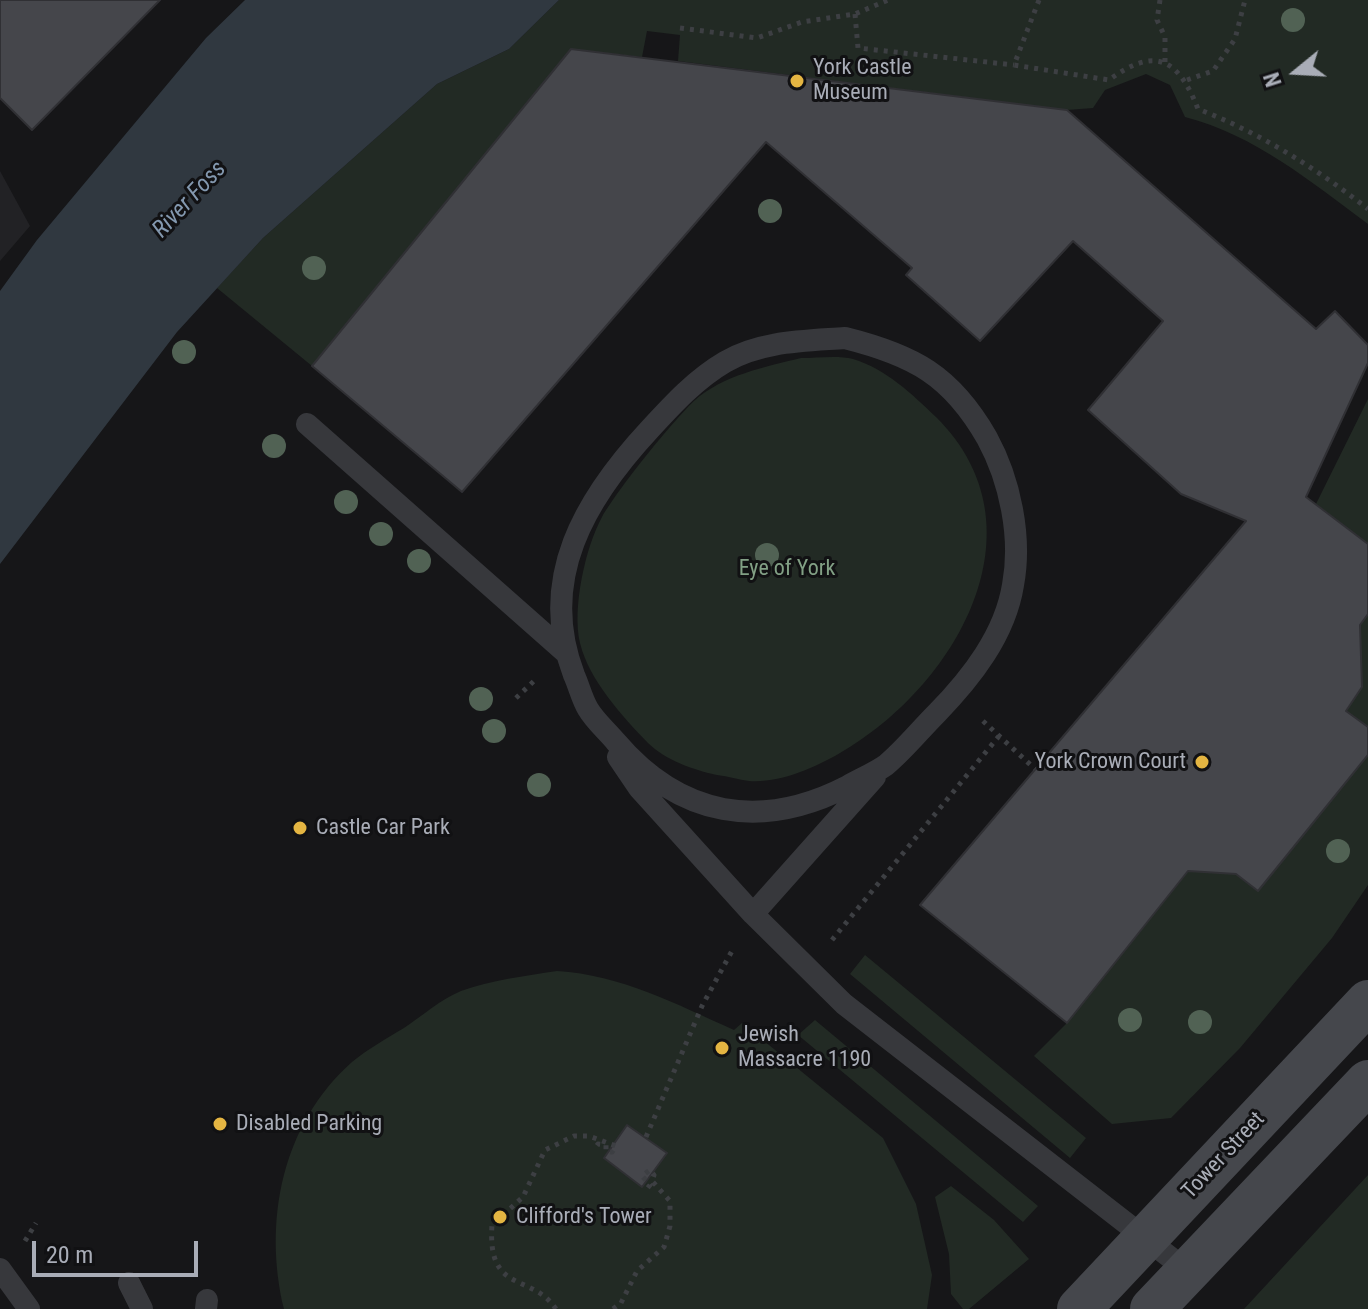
<!DOCTYPE html>
<html>
<head>
<meta charset="utf-8">
<style>
	body { margin:0 }
	#map { position:relative; width:1368px; height:1309px; overflow:hidden; background:#161618; font-family:"Roboto Condensed",sans-serif }
	canvas { display:block }
	.north { position:absolute; left:1256px; top:32px; width:80px; height:80px; -webkit-text-stroke:6px #111113; paint-order:stroke; rotate:252deg; font-size:22px; font-weight:700; line-height:32px; text-align:center; color:#a9adb7 }
	.north::after { content:''; display:block; margin:auto; width:28px; height:36px; background:#a9adb7; clip-path:polygon(50% 0,100% 100%,50% 72%,0 100%) }
	.scale { position:absolute; left:32px; top:1241px; width:166px; height:36px; box-sizing:border-box; border:4px solid #a9adb7; border-top:0; padding-left:10px; font-size:24px; line-height:28px; white-space:nowrap; color:#a9adb7; -webkit-text-stroke:6px #111113; paint-order:stroke }
</style>
</head>
<body>
<div id="map">
<canvas width="1368" height="1309"></canvas>
<div class="north">N</div>
<div class="scale">20 m</div>
</div>
<script>
const c = document.querySelector('canvas').getContext('2d');
c.lineJoin = 'round';
function paint(path, color) { c.fillStyle = color; c.fill(path, 'evenodd'); }
function strokePath(path, color, width, dash) { c.strokeStyle = color; c.lineWidth = width; c.lineCap = dash ? 'butt' : 'round'; c.setLineDash(dash || []); c.stroke(path); }
function label(font, color, halo, rows, align = 'center') {
  c.font = font + ' "Roboto Condensed",sans-serif'; c.lineWidth = 6; c.setLineDash([]); c.textBaseline = 'middle'; c.strokeStyle = halo; c.fillStyle = color; for (const [text, x, y, turn = 0] of rows) {
    c.save(); c.translate(x, y); c.rotate((+turn || 0) * Math.PI / 180); c.textAlign = isNaN(turn) ? turn : align; if (halo) c.strokeText(text, 0, 0); c.fillText(text, 0, 0); c.restore();
  }
}
const built = new Path2D(`
	M 0,171 L 30,226 L 0,261 Z`);
const green = new Path2D(`
	M 559,0 L 1368,0 L 1368,224 C 1311,182 1255,135 1185,117 L 1170,85 L 1146,74 L 1105,90 L 1093,108 L 1067,110 L 678,61 L 680,35 L 647,31 L 642,57 L 571,49 L 312,366 L 217,288 L 263,238 L 437,84 L 509,49 Z
	M 801,358 C 817,358 838,355 853,359 C 886,369 912,394 936,417 C 1049,529 954,688 840,753 C 814,768 781,783 749,781 C 739,780 728,776 717,775 C 694,770 665,760 648,743 C 622,716 589,680 580,643 C 572,609 585,548 602,517 C 618,489 671,423 694,401 C 723,375 765,367 801,358 Z
	M 1368,399 L 1368,544 L 1316,504 Z
	M 1368,614 L 1368,727 L 1346,711 L 1342,648 Z
	M 1368,755 L 1368,885 L 1332,938 L 1240,1048 L 1171,1118 L 1112,1124 L 1034,1056 L 1067,1023 L 1188,871 L 1220,862 L 1258,890 Z
	M 865,955 L 1086,1138 L 1070,1158 L 850,974 Z
	M 557,971 C 621,975 676,1004 734,1030 L 742,1023 L 883,1138 L 916,1204 L 932,1275 L 927,1309 L 284,1309 C 263,1221 282,1124 352,1062 C 368,1049 387,1038 404,1028 C 422,1016 441,999 461,991 C 491,980 525,976 557,971 Z
	M 815,1020 L 1038,1206 L 1023,1222 L 798,1035 Z
	M 1368,1175 L 1368,1309 L 1244,1309 Z
	M 951,1186 L 994,1220 L 1029,1259 L 969,1309 L 963,1309 L 951,1294 L 949,1254 L 935,1197 Z`);
const water = new Path2D(`
	M 245,0 L 559,0 L 509,49 L 437,84 L 263,238 L 177,332 L 0,564 L 0,291 L 37,240 L 206,38 Z`);
const building = new Path2D(`
	M 0,0 L 160,0 L 32,130 L 0,98 Z
	M 571,49 L 1067,110 L 1316,329 L 1335,311 L 1368,345 L 1368,363 L 1306,497 L 1368,544 L 1368,614 L 1360,625 L 1362,687 L 1346,711 L 1368,727 L 1368,755 L 1258,891 L 1236,874 L 1188,871 L 1067,1023 L 920,905 L 1246,521 L 1181,494 L 1088,410 L 1163,321 L 1073,241 L 980,341 L 906,275 L 912,268 L 766,142 L 462,492 L 312,366 Z
	M 627,1125 L 667,1153 L 642,1187 L 604,1158 Z`);
const path = new Path2D(`
	M 1039,0 L 1014,65 L 1109,80 C 1155,46 1178,58 1198,109 C 1260,133 1316,168 1368,209
	M 1160,0 L 1157,20 L 1165,37 L 1165,64
	M 855,14 L 858,48 L 1014,65
	M 680,28 L 757,38 L 802,22 L 855,14 L 888,0
	M 1187,80 L 1213,71 L 1235,39 L 1245,0
	M 516,698 L 535,680
	M 983,721 L 1035,769
	M 832,940 L 999,736
	M 646,1137 L 702,1006 L 733,949
	M 25,1241 L 36,1223
	M 556,1309 C 531,1272 487,1295 492,1225 L 523,1197 L 545,1150 L 574,1136 L 589,1136 L 616,1146 L 612,1152 L 606,1151 L 606,1145 L 598,1144 L 595,1148
	M 613,1309 L 621,1303 L 637,1271 L 664,1247 L 670,1226 L 670,1201 L 652,1181 L 654,1175 L 650,1170 L 642,1176 L 650,1185 L 646,1190`);
const service = new Path2D(`
	M 845,338 C 913,355 951,375 987,438 C 1010,480 1022,537 1013,585 C 1005,635 971,678 937,713 C 920,730 904,750 886,765 C 875,773 860,779 848,786 C 761,831 680,817 616,742 C 607,731 595,721 588,709 C 582,699 579,686 574,675 C 537,579 585,499 650,429 C 673,404 696,379 725,362 C 760,341 805,341 845,338 Z
	M 307,424 L 565,652
	M 618,757 L 639,788 L 753,914 L 844,1004 L 1189,1272
	M 753,914 L 875,777
	M 0,1269 L 29,1309
	M 129,1283 L 142,1309
	M 206,1309 L 207,1300`);
const secondary = new Path2D(`
	M 1079,1309 L 1368,1002
	M 1152,1309 L 1368,1082`);
const trees = [
	[1293,20],
	[770,211],
	[314,268],
	[184,352],
	[274,446],
	[346,502],
	[381,534],
	[767,555],
	[419,561],
	[481,699],
	[494,731],
	[539,785],
	[1338,851],
	[1130,1020],
	[1200,1022]
];
const markers = [
	[797,81,8,"#e4b542"],
	[1202,762,8,"#e4b542"],
	[300,828,8,"#e4b542"],
	[722,1048,8,"#e4b542"],
	[220,1124,8,"#e4b542"],
	[500,1217,8,"#e4b542"]
];
const poiNames = [
	["York Castle",813,68],
	["Museum",813,93],
	["York Crown Court",1186,762,"right"],
	["Castle Car Park",316,828],
	["Jewish",738,1035],
	["Massacre 1190",738,1060],
	["Disabled Parking",236,1124],
	["Clifford's Tower",516,1217]
];
const parkNames = [
	["Eye of York",787,569]
];
const streetNames = [
	["Tower Street",1224,1156,-47]
];
const waterNames = [
	["River Foss",190,200,-47]
];
paint(built, '#222225');
paint(green, '#222a24');
paint(water, '#303840');
paint(building, '#45464b');
strokePath(building, '#303034', 2);
strokePath(path, '#3d3f43', 5, [4, 6]);
strokePath(service, '#37383c', 22);
strokePath(secondary, '#45474c', 44);
c.fillStyle = '#516254';
for (const [x, y] of trees) { c.beginPath(); c.arc(x, y, 12, 0, 2 * Math.PI); c.fill(); }
for (const [x, y, r, color] of markers) { const dot = new Path2D(); dot.arc(x, y, r, 0, 2 * Math.PI); c.fillStyle = color; c.fill(dot); strokePath(dot, '#111113', 3); }
label('22px', '#a9adb7', '#111113', poiNames, 'left');
label('22px', '#82a085', '#111113', parkNames);
label('22px', '#a9adb7', '#111113', streetNames);
label('italic 24px', '#8398af', '#111113', waterNames);
</script>
</body>
</html>
